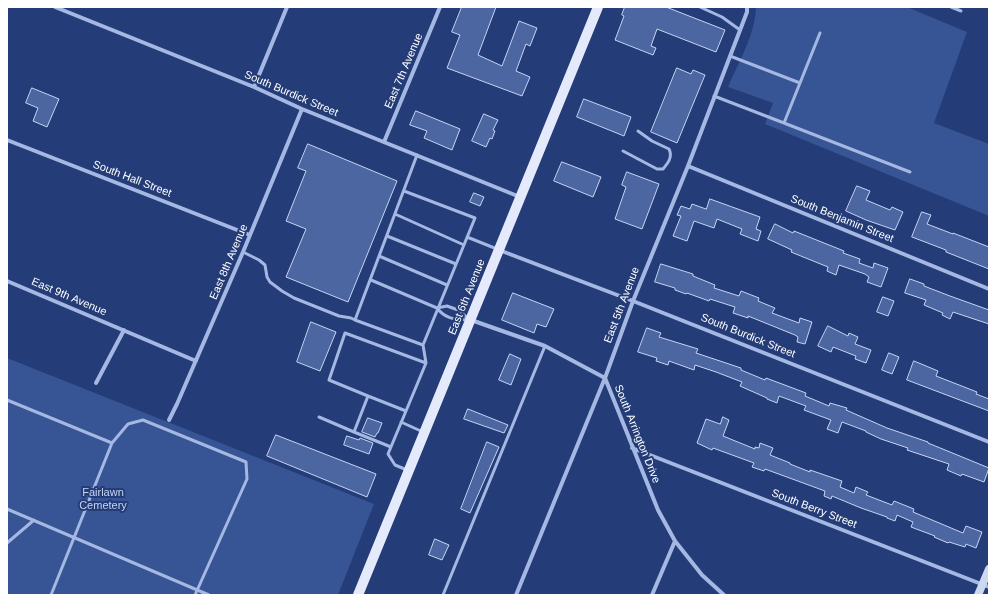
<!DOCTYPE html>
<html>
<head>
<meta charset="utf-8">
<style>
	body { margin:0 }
	#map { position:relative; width:996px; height:602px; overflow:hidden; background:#243c77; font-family:Arial,sans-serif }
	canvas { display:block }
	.frame { position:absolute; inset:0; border:8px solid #fff; pointer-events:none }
</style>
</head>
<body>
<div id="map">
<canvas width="996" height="602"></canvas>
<div class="frame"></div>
</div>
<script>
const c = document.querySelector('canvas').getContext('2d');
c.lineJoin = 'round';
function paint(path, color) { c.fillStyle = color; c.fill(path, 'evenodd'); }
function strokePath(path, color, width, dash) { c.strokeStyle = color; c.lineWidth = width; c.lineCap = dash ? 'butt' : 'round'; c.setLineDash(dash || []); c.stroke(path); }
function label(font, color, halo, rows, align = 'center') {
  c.font = font + ' Arial,sans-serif'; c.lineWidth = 4; c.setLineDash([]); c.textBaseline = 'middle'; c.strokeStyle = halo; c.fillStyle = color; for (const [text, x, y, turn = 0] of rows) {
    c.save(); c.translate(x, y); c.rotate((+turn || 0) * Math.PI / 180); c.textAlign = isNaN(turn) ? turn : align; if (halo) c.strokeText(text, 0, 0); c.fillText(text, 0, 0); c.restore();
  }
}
const green = new Path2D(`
	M 756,7 L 907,7 L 967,32 L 934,123 L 989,144 L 989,216 L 765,124 L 773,103 L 728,87 C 739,61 755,35 756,7 Z
	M 7,358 L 374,504 L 338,595 L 7,595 Z`);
const building = new Path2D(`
	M 462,7 L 496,7 L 478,55 L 502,66 L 519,21 L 537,28 L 530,46 L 526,44 L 516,71 L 530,77 L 522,96 L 447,68 L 460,35 L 452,32 Z
	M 625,7 L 666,7 L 725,30 L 716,52 L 657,29 L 651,46 L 656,48 L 653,55 L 615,40 L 624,16 L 622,15 Z
	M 677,68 L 691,74 L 693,70 L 705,75 L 677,143 L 651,132 Z
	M 32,88 L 59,99 L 47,127 L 33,121 L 38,108 L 26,103 Z
	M 584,99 L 631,117 L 624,136 L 577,117 Z
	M 416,111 L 460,129 L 452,150 L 424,138 L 427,131 L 410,125 Z
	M 484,114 L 498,120 L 493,130 L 495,131 L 492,139 L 490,138 L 486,147 L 472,141 Z
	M 308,144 L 397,181 L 348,302 L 286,277 L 306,229 L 286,221 L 306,171 L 298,168 Z
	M 562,162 L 601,177 L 593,197 L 554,181 Z
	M 627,172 L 659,184 L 642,229 L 615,219 L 626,187 L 622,185 Z
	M 857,186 L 870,191 L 866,200 L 890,210 L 892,207 L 903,212 L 895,230 L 866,220 L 846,211 Z
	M 474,193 L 484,197 L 480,206 L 470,202 Z
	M 710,199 L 760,217 L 756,229 L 761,231 L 758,241 L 740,234 L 742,229 L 717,219 L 714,228 L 694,221 L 687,241 L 673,236 L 681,216 L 677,215 L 681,206 L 690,209 L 692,204 L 706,209 Z
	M 922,212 L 931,215 L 927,224 L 953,234 L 953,233 L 989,247 L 989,269 L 946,252 L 946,250 L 912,237 Z
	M 775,224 L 793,233 L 794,231 L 844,251 L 843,253 L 860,259 L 859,263 L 873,268 L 874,263 L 888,268 L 881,287 L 867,282 L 869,277 L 865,274 L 839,265 L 836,275 L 827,271 L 828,267 L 791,252 L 792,250 L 768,239 Z
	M 661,264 L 693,274 L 693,276 L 715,285 L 714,288 L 739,296 L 741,291 L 759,298 L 758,301 L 775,308 L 772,313 L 799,323 L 800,318 L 812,322 L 805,344 L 797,342 L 798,337 L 795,335 L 748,316 L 748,318 L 733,313 L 735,307 L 710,299 L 709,301 L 687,293 L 686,294 L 675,290 L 675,288 L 655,282 Z
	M 910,279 L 924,284 L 924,286 L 950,296 L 989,310 L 989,324 L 953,312 L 950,319 L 942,315 L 943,313 L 924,305 L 926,300 L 905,293 Z
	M 513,293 L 554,309 L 546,327 L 537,324 L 534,333 L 502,320 Z
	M 883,297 L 894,301 L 888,316 L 877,312 Z
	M 311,322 L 336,332 L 320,371 L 297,362 Z
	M 828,326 L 848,336 L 849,333 L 858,337 L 855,344 L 871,350 L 866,363 L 855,359 L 856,356 L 833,347 L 831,352 L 818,346 Z
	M 647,328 L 661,333 L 659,337 L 698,349 L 696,353 L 741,368 L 741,370 L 765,380 L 766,378 L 806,393 L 805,396 L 829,406 L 830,403 L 847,408 L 846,410 L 887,428 L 928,442 L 928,443 L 989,468 L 984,482 L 962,474 L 961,476 L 947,470 L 949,464 L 907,450 L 908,448 L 881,439 L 866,432 L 866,431 L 842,422 L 838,433 L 827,429 L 831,420 L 804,410 L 806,406 L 779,396 L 777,403 L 767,399 L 767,398 L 740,386 L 742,382 L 716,372 L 695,365 L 694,370 L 669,361 L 668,365 L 656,361 L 657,358 L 638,352 Z
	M 889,353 L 899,357 L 892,374 L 882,370 Z
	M 510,354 L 521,359 L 511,385 L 499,380 Z
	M 914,361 L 938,371 L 936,376 L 977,392 L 976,394 L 989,399 L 989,411 L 907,380 Z
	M 468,409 L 508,425 L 504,433 L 464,419 Z
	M 723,417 L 729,420 L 723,436 L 755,449 L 755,447 L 759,448 L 760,443 L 773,448 L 770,455 L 790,463 L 790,464 L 810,472 L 810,470 L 842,481 L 840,487 L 854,493 L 856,487 L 868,492 L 866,495 L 892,505 L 894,501 L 914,509 L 913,512 L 963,533 L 966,526 L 982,532 L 976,548 L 966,544 L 965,547 L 949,542 L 948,543 L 934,537 L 935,536 L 911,527 L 913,522 L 897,515 L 895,521 L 887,518 L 887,517 L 861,508 L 832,496 L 831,499 L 824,496 L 825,491 L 765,469 L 764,471 L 752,467 L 754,463 L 713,448 L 712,450 L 697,443 L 706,419 L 720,424 Z
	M 368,418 L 382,423 L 378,433 L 377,433 L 375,437 L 362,432 Z
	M 276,435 L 376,474 L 367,497 L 267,456 Z
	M 347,436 L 359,440 L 360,438 L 373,443 L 369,454 L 344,445 Z
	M 487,442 L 499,447 L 470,513 L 461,509 Z
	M 435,539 L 449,545 L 442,560 L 429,555 Z`);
const lane = new Path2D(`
	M 700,7 L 722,17 L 740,30
	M 951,7 L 961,11
	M 800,83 L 820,33
	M 714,96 L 784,123 L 800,83 L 730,56
	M 784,123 L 910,172
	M 623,151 L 657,169 L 663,169 C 668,163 673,157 669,149 L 652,141 L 638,131
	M 395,214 L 464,245
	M 387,236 L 456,264
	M 467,237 L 497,249
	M 243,252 L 259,260 L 265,265 L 267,277 L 270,282 L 282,291 L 294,298 L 339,316 L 351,318 L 355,320 L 417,155
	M 379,256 L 447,285
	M 371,280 L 437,308
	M 447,306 L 458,310 L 470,320 C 456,319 446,320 437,308 Z
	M 355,320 L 423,345 L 475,218 L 404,191
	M 423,345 L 426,363
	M 368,396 L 329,380 L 345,333 L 426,363 L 406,411
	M 7,400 L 112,443
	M 319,417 L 354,432
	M 401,422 L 423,432
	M 391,447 L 354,432 L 368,396 L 406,411 L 388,454 L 395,465 L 407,470
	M 7,509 L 209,595
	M 7,543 L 34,520
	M 51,595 L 112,443 L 128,424 L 143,420 L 246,462 L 247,479 L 195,595
	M 443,595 L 545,346`);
const street = new Path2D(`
	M 55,7 L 254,87 L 302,109 L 520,197
	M 254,87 L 287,7
	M 7,140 L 250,235
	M 384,142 L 440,7
	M 688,166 L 989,289
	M 499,250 L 633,301 L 989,442
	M 7,281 L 196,361
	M 471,320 L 545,346 L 605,378 L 658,510 L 675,541 L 702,575 L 724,595
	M 96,383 L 124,330
	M 169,420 L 177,404 L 243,252 L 302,109
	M 632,448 L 989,587
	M 516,595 L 605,378 L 633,301 L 688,166 L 747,12 L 747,7
	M 652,595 L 675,541`);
const secondary = new Path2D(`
	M 978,595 L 989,569`);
const primary = new Path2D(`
	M 358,595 L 598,7`);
const streetNames = [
	["East 7th Avenue",404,71,-67],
	["South Burdick Street",291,94,23],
	["South Hall Street",132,179,21],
	["South Benjamin Street",842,219,22],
	["East 8th Avenue",229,262,-67],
	["East 9th Avenue",69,297,23],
	["East 6th Avenue",467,297,-68],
	["East 5th Avenue",622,305,-69],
	["South Burdick Street",748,336,22],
	["South Arrington Drive",637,434,68],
	["South Berry Street",814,509,21]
];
const parkNames = [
	["Fairlawn",103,493],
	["Cemetery",103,506]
];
paint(green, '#375494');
paint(building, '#4c66a1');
strokePath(building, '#c7d5f3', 1);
strokePath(lane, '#a5b8e3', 3);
strokePath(street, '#a5b8e3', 4);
strokePath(secondary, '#ced8f3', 8);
strokePath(primary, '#e4eafc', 10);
label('11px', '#fff', '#243c77', streetNames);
label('11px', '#c7d5f3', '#243c77', parkNames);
</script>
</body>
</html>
